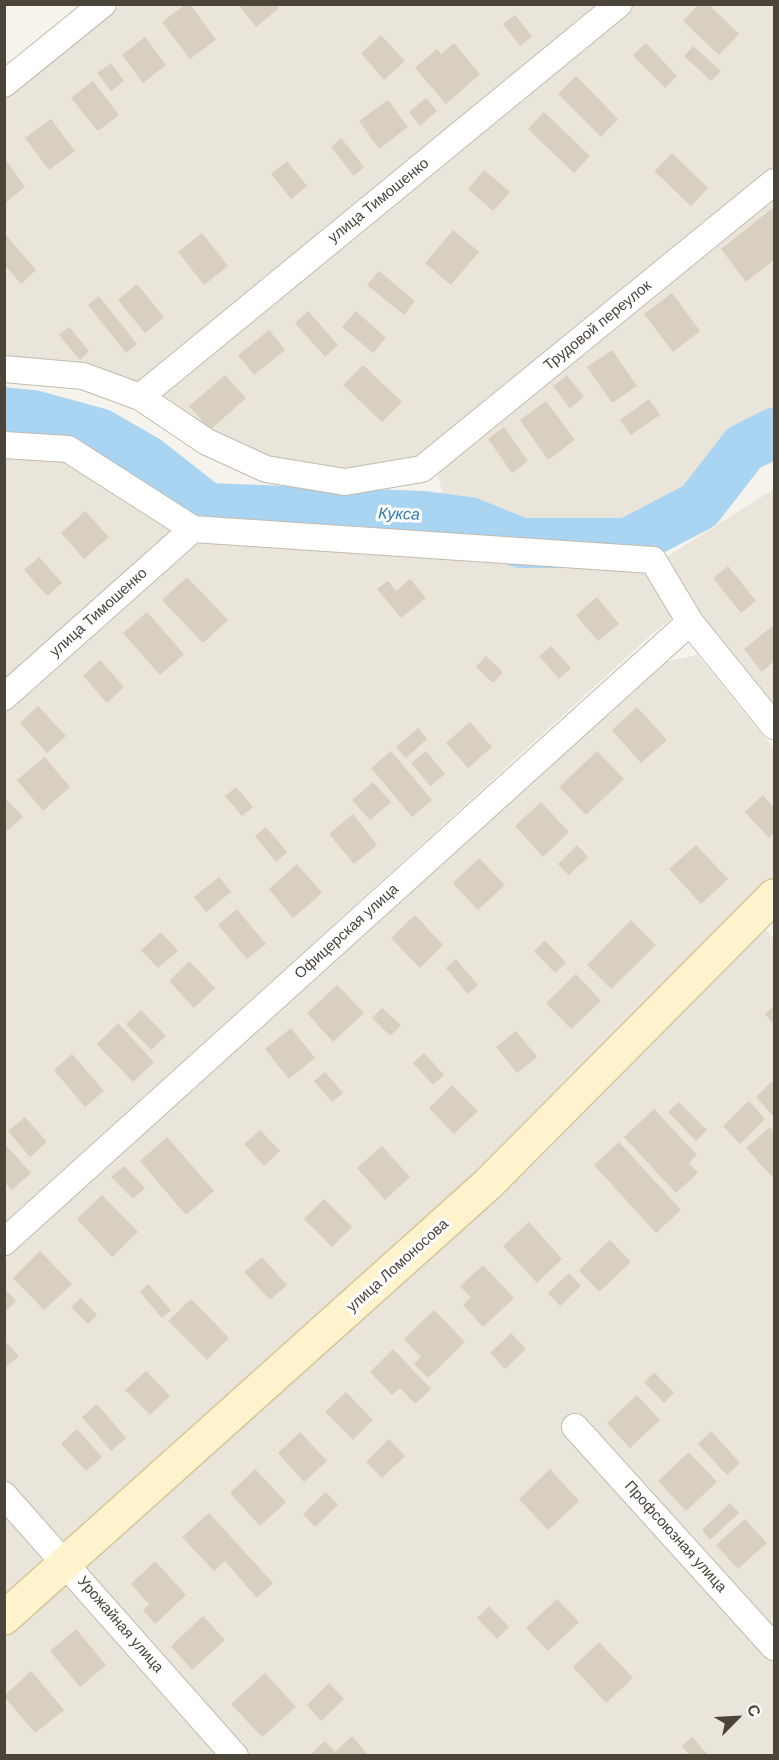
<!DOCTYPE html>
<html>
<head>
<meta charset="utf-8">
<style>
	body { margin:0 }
	#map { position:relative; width:779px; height:1760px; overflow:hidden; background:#f6f3ec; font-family:"DM Sans",sans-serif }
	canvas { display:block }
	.frame { position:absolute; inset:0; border:6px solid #4b4439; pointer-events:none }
	.north { position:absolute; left:707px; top:1688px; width:60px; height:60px; -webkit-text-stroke:4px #fff; paint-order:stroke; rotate:66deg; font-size:16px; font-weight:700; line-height:24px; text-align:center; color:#4b4439 }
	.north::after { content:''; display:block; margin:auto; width:21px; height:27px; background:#4b4439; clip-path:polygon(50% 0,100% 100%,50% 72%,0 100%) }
</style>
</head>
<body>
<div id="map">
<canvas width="779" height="1760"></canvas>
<div class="frame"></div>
<div class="north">С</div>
</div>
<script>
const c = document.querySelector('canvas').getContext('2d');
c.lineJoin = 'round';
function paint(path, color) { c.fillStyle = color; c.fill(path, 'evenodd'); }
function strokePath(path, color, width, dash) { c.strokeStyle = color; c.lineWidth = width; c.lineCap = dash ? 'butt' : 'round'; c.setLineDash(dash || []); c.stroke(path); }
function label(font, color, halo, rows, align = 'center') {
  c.font = font + ' "DM Sans",sans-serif'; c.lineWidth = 6; c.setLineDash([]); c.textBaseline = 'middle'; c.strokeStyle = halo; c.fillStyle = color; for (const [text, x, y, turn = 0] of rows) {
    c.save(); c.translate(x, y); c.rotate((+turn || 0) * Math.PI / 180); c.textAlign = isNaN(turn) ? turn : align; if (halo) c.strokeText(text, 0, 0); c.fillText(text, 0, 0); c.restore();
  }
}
const residential = new Path2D(`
	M 121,5 L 602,5 L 140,383 L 5,362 L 5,98 Z
	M 631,5 L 774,5 L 774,173 L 421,461 L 344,474 L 270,464 L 153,396 Z
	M 774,192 L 774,420 L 741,436 L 691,495 L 619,533 L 521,528 L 475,513 L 444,498 L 437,473 Z
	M 4,453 L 70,457 L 180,532 L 4,688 Z
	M 774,489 L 774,713 L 707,631 L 663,559 Z
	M 197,541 L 646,568 L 675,616 L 652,634 L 5,1225 L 5,713 Z
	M 697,655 L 774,749 L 774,878 L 481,1169 L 64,1546 L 5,1479 L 4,1260 L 665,662 Z
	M 765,928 L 774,940 L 774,1755 L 250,1755 L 84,1566 L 504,1191 Z
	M 4,1510 L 51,1560 L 4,1602 Z
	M 68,1576 L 226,1756 L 5,1756 L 5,1633 Z`);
const river = new Path2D(`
	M 4,412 L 33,415 L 99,433 L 146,460 L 207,508 L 423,516 L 469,522 L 521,543 L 628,543 L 699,506 L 744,448 L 774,433`);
const building = new Path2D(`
	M 186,4 L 190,4 L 216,40 L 190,59 L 162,22 Z
	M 238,4 L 276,4 L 279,8 L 256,27 Z
	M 699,4 L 708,4 L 739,34 L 719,55 L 683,21 Z
	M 515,15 L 532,37 L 520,46 L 503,24 Z
	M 381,35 L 405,61 L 384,80 L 361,53 Z
	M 145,37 L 166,65 L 143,83 L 122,55 Z
	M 454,43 L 480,74 L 446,104 L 415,68 L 437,49 L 441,54 Z
	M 646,43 L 677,76 L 665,88 L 633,55 Z
	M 693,46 L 721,71 L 711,81 L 684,56 Z
	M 111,63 L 124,81 L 111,91 L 97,73 Z
	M 576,76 L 618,119 L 601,137 L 558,94 Z
	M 93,81 L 119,115 L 98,131 L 71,98 Z
	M 426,98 L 437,111 L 420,126 L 409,112 Z
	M 388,100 L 408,127 L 379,149 L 359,121 Z
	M 544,112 L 590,156 L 574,173 L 528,129 Z
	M 51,119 L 75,151 L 49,170 L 25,138 Z
	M 341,138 L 364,167 L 354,176 L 331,147 Z
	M 672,153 L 708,188 L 691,206 L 654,171 Z
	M 5,159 L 25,187 L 5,203 Z
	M 287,161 L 307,186 L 291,199 L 271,174 Z
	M 484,170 L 510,192 L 493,211 L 468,189 Z
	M 774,207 L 774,260 L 746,282 L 721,249 Z
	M 453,230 L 479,252 L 451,285 L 425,263 Z
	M 4,233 L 36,270 L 21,284 L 4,264 Z
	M 202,233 L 228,266 L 204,285 L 178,252 Z
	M 379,271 L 415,301 L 404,315 L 367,285 Z
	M 137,284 L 164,317 L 145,333 L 118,300 Z
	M 672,293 L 700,331 L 673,352 L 644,314 Z
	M 99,296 L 137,344 L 126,353 L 88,305 Z
	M 308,311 L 338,345 L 325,357 L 295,323 Z
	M 356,311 L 386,338 L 373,353 L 342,327 Z
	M 69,327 L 89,351 L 80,360 L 59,335 Z
	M 269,330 L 285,350 L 254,375 L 238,355 Z
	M 612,350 L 637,386 L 612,403 L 587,367 Z
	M 363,365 L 402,402 L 382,422 L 343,385 Z
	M 225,375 L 246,398 L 210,430 L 189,406 Z
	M 567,375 L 584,397 L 570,408 L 553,386 Z
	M 649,399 L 660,415 L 631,435 L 620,420 Z
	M 546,401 L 575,440 L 548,460 L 520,420 Z
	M 504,427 L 528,461 L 512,473 L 488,439 Z
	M 85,511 L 109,537 L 84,559 L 61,533 Z
	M 39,557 L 62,583 L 47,596 L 24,570 Z
	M 728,566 L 756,601 L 741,613 L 713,578 Z
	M 187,577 L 228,620 L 203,643 L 162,600 Z
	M 410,579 L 426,598 L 401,618 L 377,589 L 388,581 L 396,591 Z
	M 597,597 L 619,624 L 598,641 L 576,615 Z
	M 147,612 L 184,654 L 160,675 L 123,633 Z
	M 774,625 L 774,661 L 762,672 L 744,649 Z
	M 551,646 L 571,668 L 559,679 L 539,656 Z
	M 486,656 L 503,672 L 493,683 L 476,667 Z
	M 100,660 L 124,687 L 107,703 L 83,676 Z
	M 38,706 L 66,736 L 47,753 L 20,723 Z
	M 637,707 L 667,740 L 641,763 L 612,730 Z
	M 470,722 L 492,747 L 468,768 L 446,743 Z
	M 418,728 L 427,739 L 406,758 L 396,747 Z
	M 391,751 L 432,800 L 412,817 L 371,768 Z
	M 426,751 L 445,774 L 430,786 L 411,763 Z
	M 597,751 L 624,779 L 586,815 L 559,787 Z
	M 45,757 L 70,787 L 43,811 L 17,780 Z
	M 373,782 L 391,802 L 370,820 L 352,800 Z
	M 236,787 L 253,807 L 242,816 L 225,796 Z
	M 763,795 L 774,807 L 774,832 L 769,838 L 745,812 Z
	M 7,800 L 23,817 L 4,833 L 4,802 Z
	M 541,802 L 569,832 L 543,857 L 515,826 Z
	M 353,814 L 377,845 L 354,864 L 329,834 Z
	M 266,827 L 287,852 L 276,862 L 255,836 Z
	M 577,845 L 588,857 L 569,875 L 558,864 Z
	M 696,845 L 728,879 L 701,904 L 669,869 Z
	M 479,858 L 505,885 L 478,910 L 453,883 Z
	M 297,864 L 322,893 L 293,918 L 269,889 Z
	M 219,877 L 231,892 L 206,912 L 194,897 Z
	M 237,909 L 266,944 L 247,959 L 218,925 Z
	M 415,915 L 443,945 L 420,968 L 391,938 Z
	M 631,920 L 656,945 L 611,989 L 587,965 Z
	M 161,932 L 178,951 L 158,968 L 141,950 Z
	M 545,940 L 566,963 L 555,973 L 534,951 Z
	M 456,959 L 478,985 L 468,994 L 446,968 Z
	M 189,961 L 215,988 L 194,1008 L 169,981 Z
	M 576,974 L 601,1001 L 571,1029 L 546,1003 Z
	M 337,985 L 364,1013 L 333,1042 L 307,1013 Z
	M 774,1005 L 774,1025 L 765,1014 Z
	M 382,1008 L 401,1025 L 390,1036 L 372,1018 Z
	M 141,1010 L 166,1036 L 151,1050 L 126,1024 Z
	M 118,1023 L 154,1062 L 133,1082 L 97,1044 Z
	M 291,1028 L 315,1058 L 289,1079 L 265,1049 Z
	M 516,1031 L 537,1057 L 517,1073 L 496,1047 Z
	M 424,1053 L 444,1075 L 433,1085 L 413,1063 Z
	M 72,1054 L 104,1091 L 85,1107 L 54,1070 Z
	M 325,1072 L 343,1093 L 332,1102 L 314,1081 Z
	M 774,1079 L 774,1117 L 756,1097 Z
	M 452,1085 L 478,1111 L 454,1134 L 429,1108 Z
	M 749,1101 L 765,1119 L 740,1144 L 723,1126 Z
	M 679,1102 L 707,1130 L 696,1141 L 668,1112 Z
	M 654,1109 L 697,1155 L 689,1163 L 698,1173 L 676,1193 L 624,1137 Z
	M 25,1117 L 47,1142 L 30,1157 L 8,1131 Z
	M 770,1127 L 774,1132 L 774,1179 L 746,1148 Z
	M 260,1130 L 280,1151 L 264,1166 L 244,1144 Z
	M 167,1137 L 214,1191 L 186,1215 L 140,1161 Z
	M 619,1142 L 681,1210 L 656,1233 L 594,1165 Z
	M 4,1143 L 31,1173 L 12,1190 L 4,1182 Z
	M 382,1146 L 410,1177 L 385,1200 L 357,1168 Z
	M 124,1166 L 145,1188 L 133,1199 L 111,1177 Z
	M 102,1195 L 138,1232 L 112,1257 L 77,1219 Z
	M 324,1199 L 352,1227 L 332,1247 L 304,1219 Z
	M 529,1222 L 562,1259 L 537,1283 L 503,1246 Z
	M 610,1240 L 631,1262 L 599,1292 L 579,1270 Z
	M 40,1251 L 72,1284 L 44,1310 L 13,1278 Z
	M 262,1257 L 287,1285 L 270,1300 L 244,1272 Z
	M 483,1265 L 514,1298 L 483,1327 L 463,1305 L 471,1297 L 460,1286 Z
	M 569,1273 L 581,1286 L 560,1306 L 548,1293 Z
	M 148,1284 L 171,1310 L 162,1318 L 140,1292 Z
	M 4,1288 L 16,1301 L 7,1310 L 4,1308 Z
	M 81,1298 L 97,1315 L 88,1324 L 71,1307 Z
	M 191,1299 L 229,1338 L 207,1360 L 168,1321 Z
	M 434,1310 L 465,1342 L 428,1378 L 414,1364 L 421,1357 L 404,1339 Z
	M 511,1333 L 526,1349 L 505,1369 L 490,1353 Z
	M 4,1340 L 19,1356 L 4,1369 Z
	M 393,1349 L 431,1389 L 415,1404 L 400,1388 L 392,1395 L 370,1372 Z
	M 146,1371 L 170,1396 L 150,1415 L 125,1390 Z
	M 654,1372 L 674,1393 L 664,1403 L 644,1382 Z
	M 346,1392 L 373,1420 L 353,1440 L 325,1412 Z
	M 637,1395 L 660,1420 L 630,1448 L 607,1423 Z
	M 97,1404 L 126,1438 L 111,1451 L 82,1417 Z
	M 77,1429 L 102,1457 L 86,1471 L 61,1444 Z
	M 711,1431 L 740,1463 L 727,1475 L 698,1444 Z
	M 300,1432 L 327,1461 L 304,1482 L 278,1453 Z
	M 389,1439 L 405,1456 L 382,1478 L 366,1462 Z
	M 689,1452 L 717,1482 L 686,1511 L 658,1481 Z
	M 255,1469 L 286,1502 L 260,1526 L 230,1493 Z
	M 550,1469 L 579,1501 L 548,1530 L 519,1499 Z
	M 326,1492 L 338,1505 L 315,1527 L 303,1514 Z
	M 730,1503 L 739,1513 L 710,1540 L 702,1530 Z
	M 209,1513 L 273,1583 L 257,1598 L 225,1561 L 214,1571 L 182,1537 Z
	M 745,1519 L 767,1543 L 738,1569 L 716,1545 Z
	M 155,1561 L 186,1595 L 155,1624 L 143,1610 L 149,1604 L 131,1584 Z
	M 557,1599 L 579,1622 L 548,1651 L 526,1628 Z
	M 489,1606 L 509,1627 L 497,1639 L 477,1618 Z
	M 203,1616 L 225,1640 L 192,1670 L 171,1646 Z
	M 76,1629 L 106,1665 L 80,1687 L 50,1651 Z
	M 599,1642 L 633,1678 L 606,1703 L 573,1667 Z
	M 31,1671 L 64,1710 L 35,1733 L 4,1696 Z
	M 265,1673 L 296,1707 L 262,1737 L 231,1704 Z
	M 329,1683 L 344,1699 L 321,1721 L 307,1705 Z
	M 352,1736 L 369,1756 L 309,1756 L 325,1741 L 335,1752 Z
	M 692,1737 L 709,1756 L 690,1756 L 682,1746 Z`);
const street = new Path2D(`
	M 4,84 L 103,4
	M 4,369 L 83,376 L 140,397 L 207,442 L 266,469 L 345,482 L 422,469 L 774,182
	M 140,397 L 619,4
	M 4,445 L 68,449 L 193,529 L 653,560 L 690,622 L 774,726
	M 4,697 L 193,529
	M 4,1242 L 690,622
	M 575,1427 L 774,1647
	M 4,1495 L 235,1756`);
const secondary = new Path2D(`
	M 4,1618 L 488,1184 L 774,896`);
const streetNames = [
	["улица Тимошенко",379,201,-39],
	["Трудовой переулок",598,326,-39],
	["улица Тимошенко",99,613,-42],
	["Офицерская улица",347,932,-42],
	["улица Ломоносова",398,1266,-42],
	["Профсоюзная улица",675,1537,48],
	["Урожайная улица",120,1625,49]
];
const waterNames = [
	["Кукса",399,515,2]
];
paint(residential, '#eae5da');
strokePath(river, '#a9d4f2', 50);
paint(building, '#d8cfc1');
strokePath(street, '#c2bbae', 28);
strokePath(secondary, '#d6c79b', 36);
strokePath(street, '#fff', 26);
strokePath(secondary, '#fff3cd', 33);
label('15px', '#4b4439', '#fff', streetNames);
label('italic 16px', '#2e7ab2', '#fff', waterNames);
</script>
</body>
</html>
